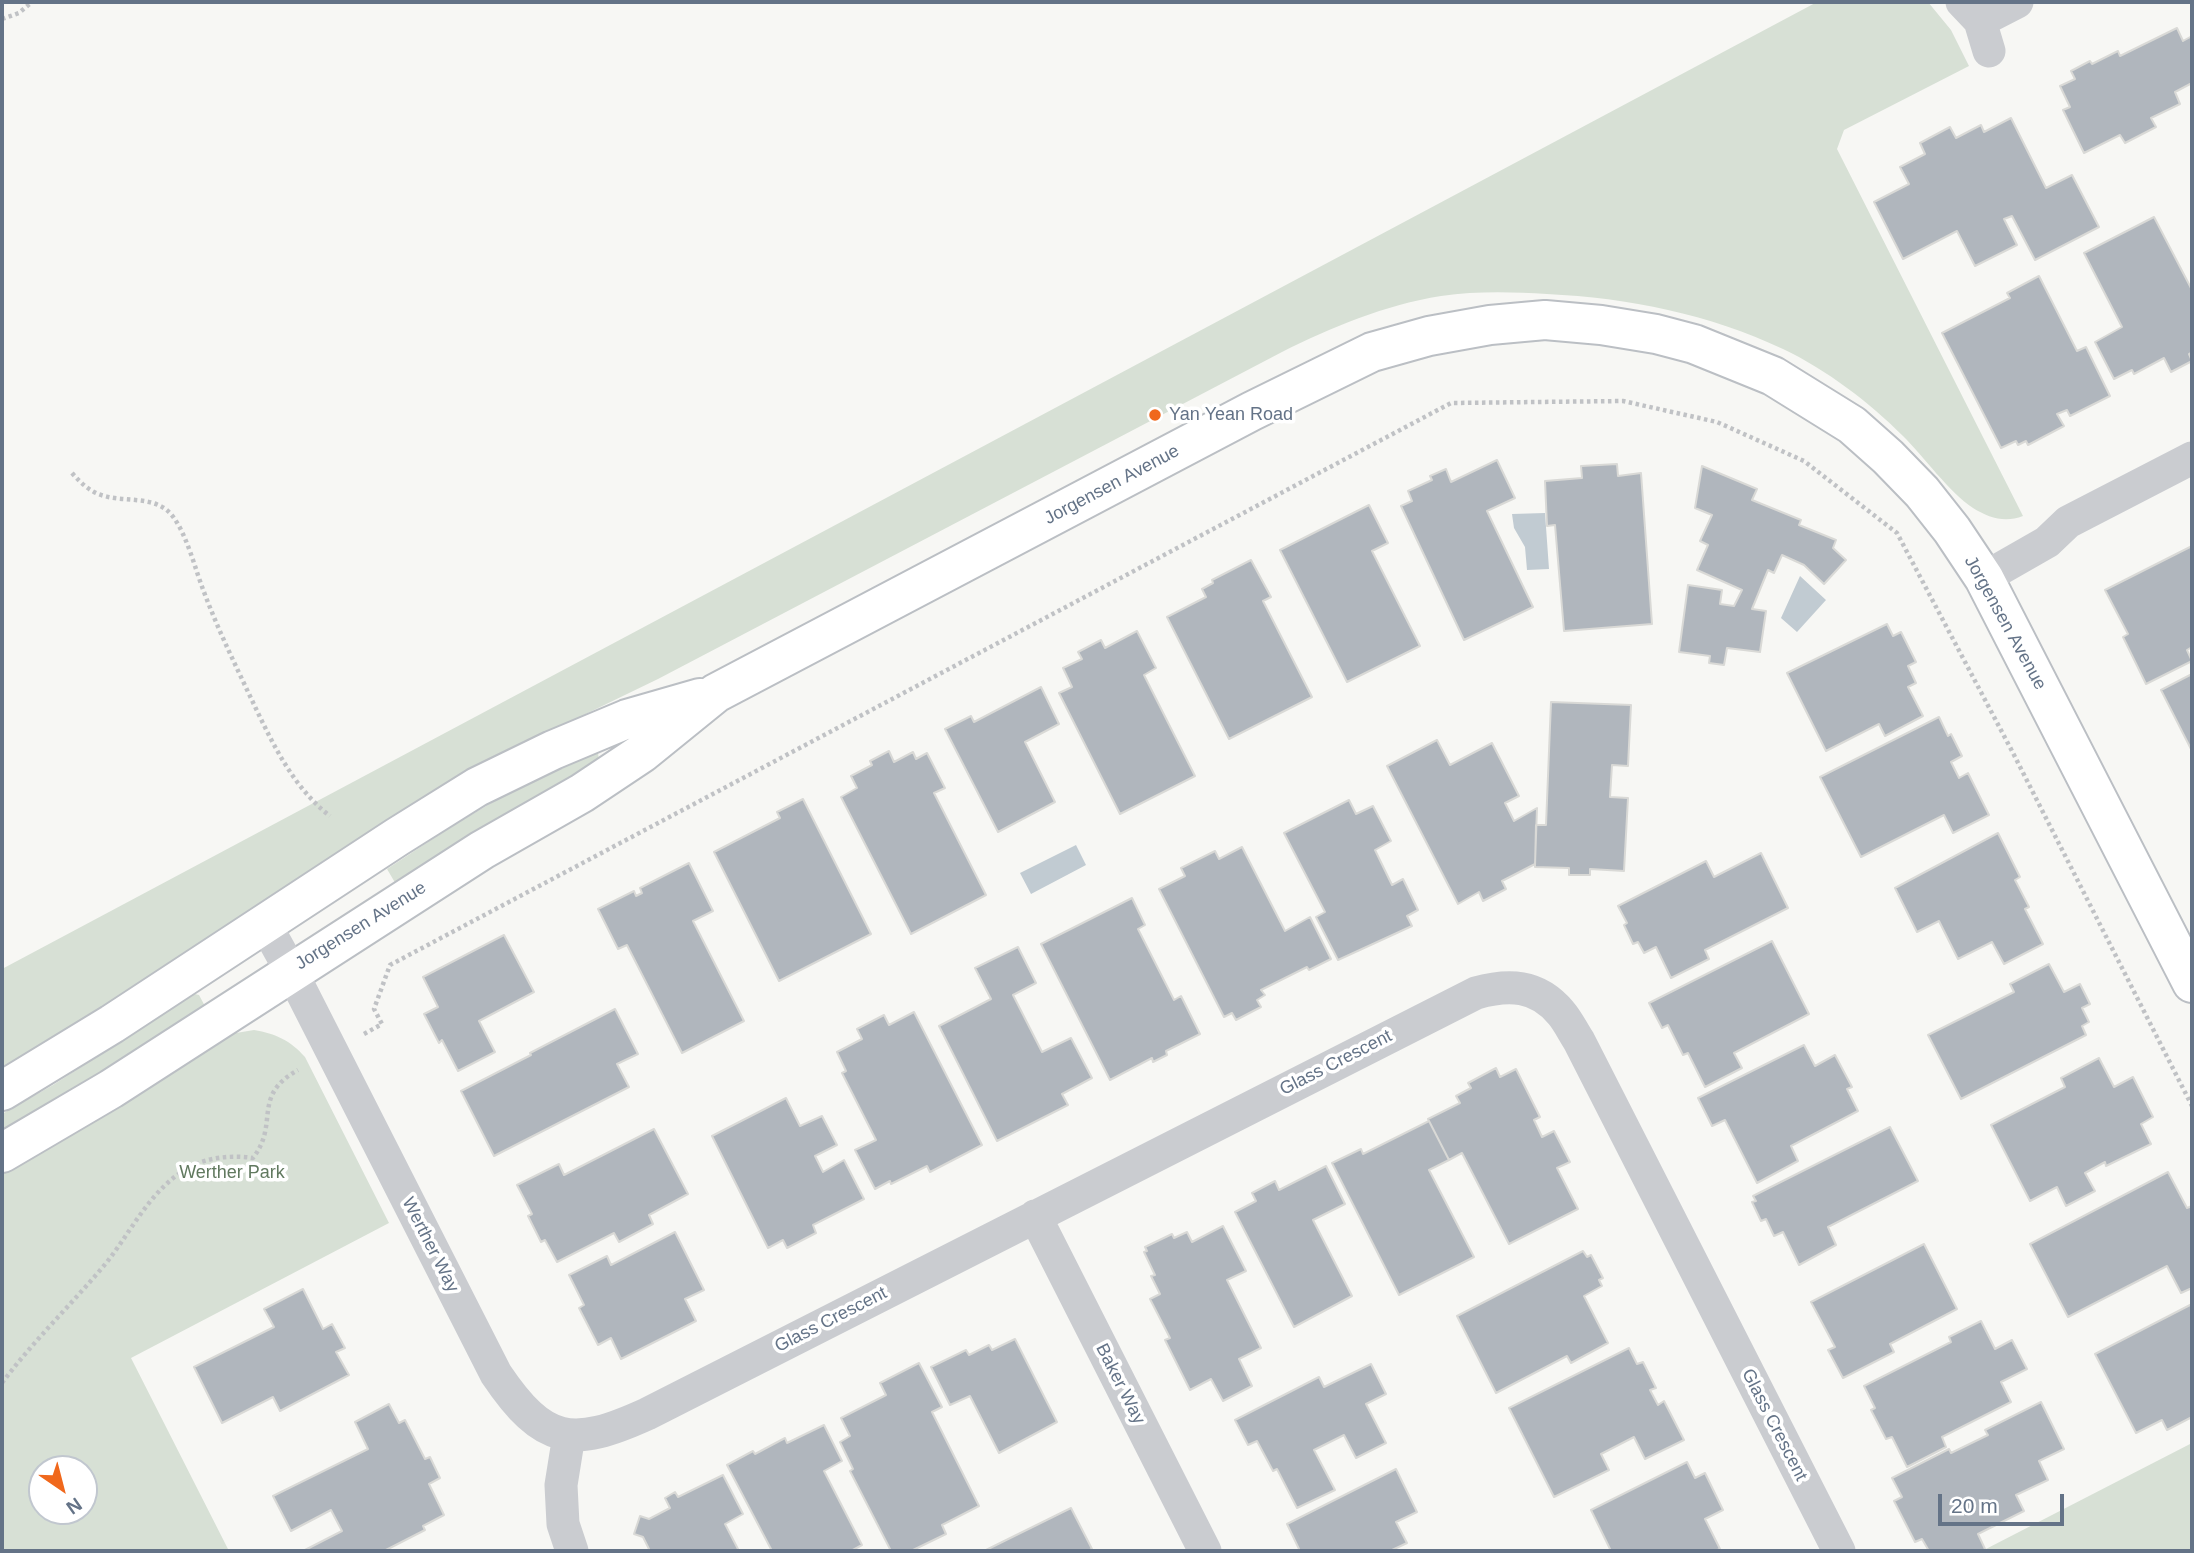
<!DOCTYPE html>
<html>
<head>
<meta charset="utf-8">
<style>
	body { margin:0 }
	#map { position:relative; width:2194px; height:1553px; overflow:hidden; background:#f7f7f4; font-family:Helvetica,sans-serif }
	canvas { display:block }
	.frame { position:absolute; inset:0; border:4px solid #647387; pointer-events:none }
	.north { position:absolute; left:28px; top:1455px; width:70px; height:70px; box-sizing:border-box; background:#fff; border:2px solid #c1c7cf; border-radius:50%; rotate:145deg; font-size:19px; font-weight:700; line-height:28px; text-align:center; color:#647387 }
	.north::after { content:''; display:block; margin:auto; width:24px; height:32px; background:#f0681c; clip-path:polygon(50% 0,100% 100%,50% 72%,0 100%) }
	.scale { position:absolute; left:1938px; top:1494px; width:126px; height:32px; box-sizing:border-box; border:4px solid #647387; border-top:0; padding-left:9px; font-size:21px; line-height:24px; white-space:nowrap; color:#647387; -webkit-text-stroke:5px #fff; paint-order:stroke }
</style>
</head>
<body>
<div id="map">
<canvas width="2194" height="1553"></canvas>
<div class="frame"></div>
<div class="north">N</div>
<div class="scale">20 m</div>
</div>
<script>
const c = document.querySelector('canvas').getContext('2d');
c.lineJoin = 'round';
function paint(path, color) { c.fillStyle = color; c.fill(path, 'evenodd'); }
function strokePath(path, color, width, dash) { c.strokeStyle = color; c.lineWidth = width; c.lineCap = dash ? 'butt' : 'round'; c.setLineDash(dash || []); c.stroke(path); }
function label(font, color, halo, rows, align = 'center') {
  c.font = font + ' Helvetica,sans-serif'; c.lineWidth = 7; c.setLineDash([]); c.textBaseline = 'middle'; c.strokeStyle = halo; c.fillStyle = color; for (const [text, x, y, turn = 0] of rows) {
    c.save(); c.translate(x, y); c.rotate((+turn || 0) * Math.PI / 180); c.textAlign = isNaN(turn) ? turn : align; if (halo) c.strokeText(text, 0, 0); c.fillText(text, 0, 0); c.restore();
  }
}
const green = new Path2D(`
	M 1817,2 L 1928,2 L 1951,30 L 1969,66 L 1844,130 L 1837,149 L 2023,516 C 2005,523 1989,518 1973,508 C 1949,492 1924,457 1903,436 C 1869,402 1827,370 1783,349 C 1709,314 1629,298 1547,294 C 1512,292 1476,291 1441,296 C 1385,305 1332,327 1282,352 L 658,679 L 532,740 L 2,1074 L 2,969 Z
	M 598,753 L 599,760 L 397,886 L 387,869 C 440,834 491,800 549,773 C 564,766 581,756 598,753 Z
	M 195,994 L 199,995 L 206,1008 L 2,1136 L 2,1114 L 53,1085 Z
	M 254,1030 C 276,1034 290,1040 305,1057 L 389,1223 L 131,1358 L 229,1551 L 2,1551 L 2,1173 L 52,1146 L 216,1042 L 236,1033 ZM 42,1469 L 84,1469 L 84,1511 L 42,1511 Z
	M 2192,1443 L 2192,1551 L 1982,1551 Z`);
const water = new Path2D(`
	M 1545,513 L 1549,569 L 1527,570 L 1525,547 L 1514,528 L 1512,514 Z
	M 1800,576 L 1826,600 L 1797,632 L 1781,618 Z
	M 1076,845 L 1086,865 L 1031,894 L 1020,873 Z`);
const building = new Path2D(`
	M 2177,28 L 2183,41 L 2192,36 L 2192,83 L 2175,92 L 2180,104 L 2151,118 L 2156,127 L 2125,143 L 2120,135 L 2084,153 L 2063,110 L 2070,107 L 2060,86 L 2075,79 L 2071,71 L 2090,61 L 2092,64 L 2118,51 L 2120,56 Z
	M 2011,118 L 2046,188 L 2072,175 L 2099,227 L 2035,260 L 2012,216 L 2004,219 L 2017,245 L 1975,266 L 1957,231 L 1903,259 L 1874,202 L 1909,184 L 1900,167 L 1925,154 L 1920,143 L 1950,127 L 1956,138 L 1981,125 L 1984,132 Z
	M 2154,217 L 2192,290 L 2192,352 L 2189,354 L 2192,361 L 2171,372 L 2164,358 L 2134,374 L 2132,370 L 2114,379 L 2095,342 L 2122,327 L 2084,253 Z
	M 2039,276 L 2077,351 L 2086,347 L 2110,396 L 2070,416 L 2067,410 L 2057,414 L 2064,426 L 2028,445 L 2026,441 L 2018,445 L 2016,441 L 2001,448 L 1942,333 L 2010,298 L 2007,293 Z
	M 1497,460 L 1515,498 L 1487,511 L 1533,607 L 1464,640 L 1401,506 L 1412,501 L 1408,491 L 1432,480 L 1430,476 L 1446,469 L 1451,482 Z
	M 1617,464 L 1618,476 L 1641,473 L 1652,624 L 1564,631 L 1555,525 L 1547,526 L 1545,481 L 1582,478 L 1581,466 Z
	M 1702,466 L 1757,489 L 1752,500 L 1801,520 L 1799,525 L 1836,540 L 1833,548 L 1846,560 L 1824,584 L 1804,565 L 1782,555 L 1774,573 L 1768,570 L 1752,609 L 1766,611 L 1760,652 L 1727,648 L 1724,665 L 1709,663 L 1710,656 L 1679,652 L 1688,585 L 1722,590 L 1720,604 L 1734,606 L 1742,590 L 1697,570 L 1708,545 L 1700,541 L 1712,515 L 1695,508 Z
	M 1369,505 L 1388,543 L 1372,551 L 1420,646 L 1347,682 L 1280,550 Z
	M 2192,546 L 2192,647 L 2187,650 L 2192,661 L 2146,684 L 2123,637 L 2128,634 L 2105,590 Z
	M 1251,560 L 1271,597 L 1263,601 L 1312,697 L 1229,739 L 1167,617 L 1206,597 L 1202,589 L 1213,583 L 1212,580 Z
	M 1887,624 L 1893,636 L 1901,632 L 1916,662 L 1908,666 L 1916,683 L 1908,687 L 1923,716 L 1885,736 L 1879,724 L 1826,751 L 1787,673 Z
	M 1137,631 L 1156,668 L 1144,675 L 1195,776 L 1120,814 L 1059,693 L 1072,687 L 1063,668 L 1082,659 L 1078,652 L 1101,640 L 1105,648 Z
	M 2192,674 L 2192,751 L 2161,690 Z
	M 1041,687 L 1059,724 L 1025,742 L 1055,802 L 998,832 L 945,729 L 971,716 L 974,722 Z
	M 1551,702 L 1631,705 L 1628,766 L 1612,765 L 1610,797 L 1628,798 L 1624,871 L 1590,869 L 1590,875 L 1569,875 L 1569,868 L 1535,867 L 1536,825 L 1546,825 Z
	M 1939,717 L 1948,736 L 1951,734 L 1962,756 L 1951,762 L 1959,778 L 1968,773 L 1989,815 L 1953,833 L 1944,815 L 1861,857 L 1820,777 Z
	M 1437,740 L 1450,765 L 1492,743 L 1519,796 L 1505,803 L 1514,821 L 1537,808 L 1535,864 L 1502,881 L 1506,889 L 1483,901 L 1479,892 L 1458,904 L 1387,766 Z
	M 889,751 L 894,762 L 913,752 L 916,759 L 927,753 L 945,788 L 934,793 L 986,895 L 911,934 L 841,797 L 857,788 L 851,776 L 872,765 L 870,761 Z
	M 803,799 L 871,934 L 779,981 L 714,852 L 780,818 L 777,812 Z
	M 1349,800 L 1356,814 L 1373,806 L 1391,841 L 1375,850 L 1392,885 L 1403,879 L 1418,910 L 1407,916 L 1412,926 L 1338,960 L 1316,917 L 1325,912 L 1284,833 Z
	M 1998,833 L 2020,877 L 2015,880 L 2029,907 L 2025,909 L 2043,944 L 2004,964 L 1992,942 L 1958,959 L 1939,921 L 1917,932 L 1895,888 Z
	M 1242,847 L 1285,931 L 1310,917 L 1331,959 L 1309,970 L 1307,967 L 1261,990 L 1265,995 L 1257,1000 L 1261,1007 L 1236,1020 L 1232,1013 L 1224,1017 L 1159,889 L 1185,876 L 1181,868 L 1215,851 L 1219,859 Z
	M 1761,853 L 1788,908 L 1705,950 L 1709,959 L 1671,978 L 1656,947 L 1644,953 L 1638,942 L 1633,944 L 1624,925 L 1627,923 L 1618,906 L 1706,861 L 1714,877 Z
	M 689,863 L 713,911 L 693,921 L 744,1021 L 682,1053 L 627,945 L 618,949 L 598,909 L 634,891 L 636,896 L 642,893 L 640,888 Z
	M 1132,898 L 1145,925 L 1138,929 L 1174,1000 L 1181,996 L 1200,1034 L 1166,1051 L 1167,1055 L 1153,1062 L 1152,1058 L 1110,1080 L 1041,944 Z
	M 504,935 L 534,992 L 479,1021 L 495,1052 L 458,1071 L 442,1040 L 439,1043 L 424,1014 L 438,1007 L 423,977 Z
	M 1772,941 L 1809,1014 L 1734,1053 L 1742,1068 L 1705,1087 L 1688,1053 L 1683,1055 L 1668,1025 L 1662,1028 L 1649,1003 Z
	M 1018,947 L 1036,983 L 1013,995 L 1042,1052 L 1071,1038 L 1092,1078 L 1062,1094 L 1068,1105 L 997,1141 L 939,1026 L 991,999 L 975,968 Z
	M 2049,964 L 2064,992 L 2080,984 L 2090,1004 L 2082,1008 L 2089,1022 L 2082,1026 L 2086,1035 L 1961,1099 L 1928,1035 L 2014,992 L 2010,984 Z
	M 615,1009 L 638,1054 L 617,1064 L 629,1087 L 494,1156 L 461,1091 L 531,1055 L 530,1053 Z
	M 914,1012 L 982,1145 L 930,1172 L 927,1166 L 891,1184 L 890,1181 L 875,1189 L 855,1150 L 876,1140 L 842,1073 L 846,1071 L 837,1052 L 862,1039 L 857,1029 L 884,1015 L 889,1025 Z
	M 1804,1045 L 1815,1066 L 1835,1055 L 1852,1087 L 1847,1089 L 1858,1111 L 1791,1146 L 1798,1161 L 1757,1183 L 1725,1120 L 1712,1126 L 1698,1098 Z
	M 2099,1058 L 2114,1087 L 2133,1077 L 2153,1117 L 2141,1124 L 2151,1144 L 2106,1166 L 2105,1162 L 2085,1173 L 2095,1191 L 2066,1206 L 2057,1187 L 2030,1201 L 1991,1125 L 2065,1087 L 2061,1078 Z
	M 1496,1068 L 1500,1077 L 1516,1069 L 1540,1117 L 1534,1120 L 1542,1137 L 1554,1131 L 1570,1162 L 1557,1168 L 1578,1209 L 1509,1244 L 1462,1153 L 1449,1160 L 1428,1119 L 1460,1103 L 1456,1096 L 1471,1088 L 1468,1083 Z
	M 786,1098 L 800,1126 L 822,1116 L 837,1145 L 815,1156 L 823,1172 L 844,1160 L 864,1199 L 813,1225 L 816,1233 L 787,1248 L 783,1240 L 768,1248 L 712,1136 Z
	M 1429,1121 L 1449,1160 L 1429,1170 L 1474,1257 L 1399,1295 L 1332,1163 L 1361,1149 L 1363,1154 Z
	M 1890,1127 L 1918,1181 L 1828,1227 L 1836,1245 L 1799,1265 L 1783,1232 L 1774,1236 L 1766,1219 L 1761,1221 L 1752,1202 L 1756,1201 L 1753,1196 Z
	M 654,1129 L 688,1194 L 649,1215 L 653,1224 L 619,1242 L 614,1233 L 557,1262 L 545,1240 L 541,1242 L 528,1216 L 532,1214 L 517,1185 L 559,1164 L 564,1175 Z
	M 1326,1166 L 1345,1204 L 1313,1220 L 1352,1296 L 1294,1327 L 1235,1212 L 1256,1201 L 1252,1193 L 1275,1181 L 1279,1190 Z
	M 2168,1172 L 2187,1208 L 2192,1206 L 2192,1288 L 2181,1293 L 2167,1266 L 2068,1317 L 2030,1244 Z
	M 1223,1226 L 1246,1271 L 1227,1280 L 1261,1348 L 1239,1359 L 1252,1386 L 1223,1401 L 1211,1379 L 1190,1390 L 1165,1340 L 1170,1338 L 1150,1299 L 1160,1294 L 1151,1276 L 1155,1275 L 1144,1252 L 1147,1251 L 1145,1247 L 1172,1234 L 1174,1238 L 1187,1232 L 1192,1242 Z
	M 675,1232 L 704,1290 L 685,1299 L 696,1321 L 621,1359 L 611,1338 L 598,1345 L 579,1308 L 584,1305 L 569,1275 L 607,1256 L 611,1265 Z
	M 1924,1244 L 1957,1309 L 1890,1344 L 1894,1352 L 1843,1378 L 1828,1350 L 1835,1347 L 1811,1302 Z
	M 1583,1251 L 1587,1257 L 1591,1255 L 1603,1278 L 1599,1280 L 1602,1286 L 1584,1296 L 1608,1343 L 1571,1363 L 1567,1356 L 1496,1393 L 1457,1316 Z
	M 303,1289 L 323,1329 L 332,1324 L 345,1348 L 336,1352 L 349,1375 L 280,1411 L 273,1397 L 222,1423 L 194,1367 L 274,1327 L 264,1309 Z
	M 2192,1304 L 2192,1417 L 2167,1430 L 2162,1420 L 2136,1433 L 2095,1354 Z
	M 1981,1321 L 1995,1349 L 2012,1340 L 2027,1369 L 2001,1382 L 2011,1402 L 1942,1437 L 1946,1447 L 1907,1467 L 1892,1437 L 1886,1439 L 1871,1410 L 1875,1408 L 1864,1386 L 1951,1342 L 1949,1337 Z
	M 1015,1339 L 1057,1422 L 999,1453 L 970,1396 L 950,1405 L 931,1367 L 966,1350 L 969,1355 L 989,1345 L 992,1350 Z
	M 1629,1348 L 1637,1364 L 1643,1362 L 1656,1388 L 1650,1390 L 1658,1405 L 1664,1401 L 1684,1440 L 1645,1459 L 1634,1437 L 1601,1454 L 1609,1470 L 1554,1497 L 1509,1408 Z
	M 919,1363 L 942,1407 L 932,1412 L 979,1506 L 942,1525 L 946,1534 L 911,1551 L 891,1551 L 850,1471 L 853,1469 L 840,1442 L 850,1436 L 841,1418 L 886,1395 L 880,1383 Z
	M 1371,1364 L 1386,1394 L 1366,1404 L 1386,1443 L 1356,1458 L 1344,1435 L 1314,1450 L 1335,1490 L 1297,1508 L 1277,1469 L 1273,1471 L 1257,1441 L 1248,1445 L 1235,1420 L 1319,1377 L 1324,1387 Z
	M 2041,1402 L 2064,1449 L 2039,1461 L 2048,1480 L 2016,1495 L 2024,1511 L 1978,1534 L 1985,1549 L 1982,1551 L 1929,1551 L 1922,1539 L 1915,1542 L 1894,1501 L 1902,1497 L 1892,1478 L 1949,1449 L 1951,1453 L 1988,1435 L 1985,1430 Z
	M 389,1404 L 399,1423 L 405,1420 L 425,1459 L 430,1457 L 440,1478 L 429,1484 L 444,1515 L 423,1526 L 425,1530 L 384,1551 L 303,1551 L 342,1531 L 331,1510 L 291,1531 L 273,1496 L 368,1449 L 355,1422 Z
	M 824,1425 L 842,1461 L 824,1471 L 862,1545 L 851,1551 L 772,1551 L 727,1465 L 753,1451 L 755,1454 L 785,1438 L 787,1443 Z
	M 1687,1462 L 1695,1478 L 1705,1473 L 1723,1510 L 1705,1519 L 1720,1549 L 1715,1551 L 1611,1551 L 1591,1510 Z
	M 1396,1469 L 1417,1512 L 1396,1522 L 1407,1543 L 1390,1551 L 1300,1551 L 1287,1524 Z
	M 723,1475 L 743,1514 L 725,1524 L 739,1551 L 650,1551 L 643,1537 L 634,1534 L 640,1516 L 649,1519 L 670,1508 L 665,1498 L 675,1492 L 678,1497 Z
	M 1071,1508 L 1092,1549 L 1088,1551 L 984,1551 Z`);
const path = new Path2D(`
	M 2,19 L 19,13 L 32,2
	M 72,473 C 79,481 86,488 96,493 C 122,505 156,492 174,518 C 188,538 195,569 204,592 C 217,627 233,660 249,694 C 270,738 291,786 330,816
	M 364,1034 L 382,1024 L 374,1009 L 390,965 L 1451,403 L 1623,401 L 1717,422 L 1804,461 L 1897,533 L 2012,751 L 2192,1106
	M 2,1383 C 34,1340 73,1303 107,1262 C 132,1230 150,1191 186,1169 C 206,1157 231,1155 253,1158 C 280,1123 251,1096 298,1070`);
const street = new Path2D(`
	M 1962,2 L 1980,21 L 2017,2
	M 1980,21 L 1989,51
	M 1984,578 L 2047,542 L 2068,522 L 2192,458
	M 265,924 L 291,971 L 496,1374 C 544,1445 572,1448 647,1414 L 1476,993 C 1508,984 1537,984 1561,1013 C 1568,1021 1573,1032 1579,1041 L 1839,1551
	M 1035,1216 L 1205,1551
	M 569,1435 L 561,1485 L 563,1524 L 572,1551`);
const secondary = new Path2D(`
	M 2,1091 L 112,1024 L 397,837 L 477,787 L 553,750 L 627,719 L 700,698
	M 2,1153 L 111,1089 L 482,850 L 582,793 L 642,753 L 716,693 L 1252,411 L 1372,352 L 1429,336 L 1490,325 L 1545,320 L 1601,325 L 1656,334 L 1694,344 L 1773,376 L 1852,425 L 1888,457 L 1922,492 L 1952,530 L 1984,578 L 2192,983`);
const markers = [
	[1155,415,7,"#f0681c"]
];
const poiNames = [
	["Yan Yean Road",1169,415]
];
const streetNames = [
	["Jorgensen Avenue",1112,485,-28],
	["Jorgensen Avenue",2005,623,61],
	["Jorgensen Avenue",361,926,-32],
	["Glass Crescent",1336,1063,-27],
	["Werther Way",430,1245,63],
	["Glass Crescent",831,1320,-27],
	["Baker Way",1120,1384,63],
	["Glass Crescent",1774,1425,63]
];
const parkNames = [
	["Werther Park",232,1173]
];
paint(green, '#d7e0d5');
paint(water, '#c1cbd2');
paint(building, '#b0b6bd');
strokePath(building, '#d9d9d6', 2);
strokePath(secondary, '#bbbfc4', 42);
strokePath(path, '#c0c2c5', 4.5, [3.5, 3.5]);
strokePath(street, '#caccd0', 33);
strokePath(secondary, '#fff', 38);
for (const [x, y, r, color] of markers) { const dot = new Path2D(); dot.arc(x, y, r, 0, 2 * Math.PI); c.fillStyle = color; c.fill(dot); strokePath(dot, '#fff', 2.5); }
label('18px', '#647387', '#fff', poiNames, 'left');
label('18px', '#647387', '#fff', streetNames);
label('18px', '#61795f', '#fff', parkNames);
</script>
</body>
</html>
